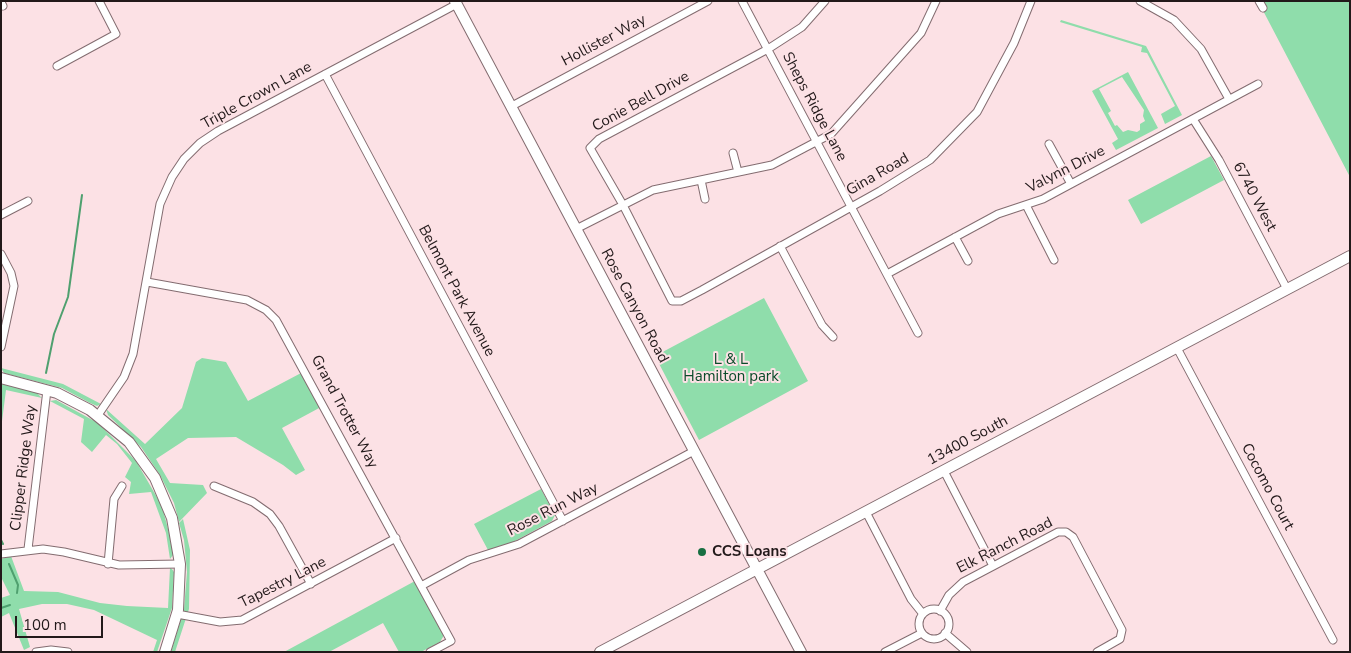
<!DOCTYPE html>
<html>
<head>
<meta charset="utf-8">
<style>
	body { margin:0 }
	#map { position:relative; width:1351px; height:653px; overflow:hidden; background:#fce1e5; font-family:"Nunito Sans",sans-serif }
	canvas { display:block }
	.frame { position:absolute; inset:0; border:2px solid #22191a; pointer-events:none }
	.scale { position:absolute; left:15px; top:616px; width:88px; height:22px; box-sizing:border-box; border:2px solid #22191a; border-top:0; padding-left:6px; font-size:15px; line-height:18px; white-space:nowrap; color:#22191a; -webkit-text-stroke:4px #fce1e5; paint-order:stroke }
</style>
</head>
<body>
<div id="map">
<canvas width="1351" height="653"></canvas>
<div class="frame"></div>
<div class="scale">100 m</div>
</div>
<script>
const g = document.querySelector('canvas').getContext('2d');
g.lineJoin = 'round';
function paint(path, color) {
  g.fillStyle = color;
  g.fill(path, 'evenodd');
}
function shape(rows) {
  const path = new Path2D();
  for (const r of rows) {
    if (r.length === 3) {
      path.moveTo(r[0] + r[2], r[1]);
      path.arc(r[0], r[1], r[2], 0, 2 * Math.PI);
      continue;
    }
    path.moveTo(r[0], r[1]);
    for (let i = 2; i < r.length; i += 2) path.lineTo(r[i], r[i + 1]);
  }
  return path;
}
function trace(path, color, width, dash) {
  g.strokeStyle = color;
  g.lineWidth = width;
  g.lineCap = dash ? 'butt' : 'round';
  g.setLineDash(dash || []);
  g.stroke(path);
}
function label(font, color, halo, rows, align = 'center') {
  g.font = font + ' "Nunito Sans",sans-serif';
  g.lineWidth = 4;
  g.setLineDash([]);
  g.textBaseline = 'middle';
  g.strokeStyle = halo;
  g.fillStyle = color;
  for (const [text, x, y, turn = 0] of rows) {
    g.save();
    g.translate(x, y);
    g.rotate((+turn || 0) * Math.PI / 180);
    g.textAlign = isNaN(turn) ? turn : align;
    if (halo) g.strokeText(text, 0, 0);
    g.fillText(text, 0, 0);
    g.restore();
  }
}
const green = shape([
	[1258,1,1350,1,1350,177],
	[1061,20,1146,46,1182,115,1165,124,1161,114,1175,106,1147,53,1141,52,1142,47,1060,22],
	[1128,72,1158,128,1116,150,1112,143,1118,139,1092,91],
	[1122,77,1144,110,1143,116,1145,121,1140,124,1140,130,1137,132,1128,130,1123,132,1117,125,1115,126,1108,113,1111,111,1099,89],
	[1211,156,1224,180,1141,224,1128,200],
	[764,298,808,381,699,440,655,356],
	[202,358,226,362,248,401,303,372,321,407,282,428,305,470,296,475,283,465,236,437,188,438,156,459,170,483,203,485,207,493,179,522,174,503,160,475,141,447,108,415,106,409,145,444,182,408,196,362],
	[1,368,63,384,101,404,97,406,90,403,62,388,4,373],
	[1,384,36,392,42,398,6,390,1,429],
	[56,400,98,423,136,461,162,506,173,548,173,555,170,559,166,533,151,492,129,494,131,482,125,477,132,463,117,444,106,435,92,452,81,442,84,419,50,401],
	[541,489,555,515,552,521,513,542,488,550,474,524],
	[183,519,190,550,189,609,175,652,171,652,184,609,187,572,184,540,179,523],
	[11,556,24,591,58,592,100,603,127,606,168,608,170,568,172,569,174,572,172,608,157,652,153,652,157,640,94,610,67,604,42,604,19,609,30,647,24,650,9,613,1,617,1,598,10,595,1,577,1,559],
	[415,581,443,632,443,637,440,642,421,652,399,652,383,623,329,652,284,652]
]);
const stream = shape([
	[46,373,54,334,68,297,82,195],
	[1,540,3,544],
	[9,564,18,585,17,593],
	[1,608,10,605]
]);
const street = shape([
	[742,1,918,333],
	[825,1,802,27,768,49,599,139,590,148,623,205,672,301,681,301,702,290,880,191,930,160,977,112,1014,43,1031,1],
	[1140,1,1174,20,1201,49,1229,99],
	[1259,1,1263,8],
	[1,2,3,6],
	[57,66,116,34,99,1],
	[325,74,563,521],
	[512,106,708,1],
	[1193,119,1219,160,1287,289],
	[1049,144,1071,184],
	[733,153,738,172],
	[701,180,705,199],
	[1026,205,1054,260],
	[1,215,28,201],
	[576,229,653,190,772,165,831,134,921,33,936,1],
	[955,237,968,261],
	[780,246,822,325,833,337],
	[1,254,11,273,14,286,1,347],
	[887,274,998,214,1043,199,1258,84],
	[147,282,247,300,266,310,276,320,451,641,430,652],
	[1177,348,1333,640],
	[98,415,124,377,133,354,160,204,172,177,184,159,200,143,218,131,457,4],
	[944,471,993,566],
	[214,486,253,502,270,514,279,526,311,584],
	[866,512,911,599,923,614],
	[28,549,47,390],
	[1,554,43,549,64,552,119,565,180,564],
	[108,564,114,499,122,486],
	[421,586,469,560,519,544,694,451],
	[934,624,15],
	[940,611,949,595,963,582,1058,532,1066,532,1073,537,1122,630,1120,639,1097,652],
	[177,614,220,622,242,620,396,538],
	[945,633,967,652],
	[36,652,51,650,68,652],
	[885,652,922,633]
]);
const secondary = shape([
	[455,1,801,652],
	[1,378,57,393,90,410,129,442,155,478,172,518,180,564,178,610,165,652],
	[600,652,1350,256]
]);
const markers = [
	[702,552,5,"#186f42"]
];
const streetNames = [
	["Hollister Way",604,41,-28],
	["Triple Crown Lane",257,96,-29],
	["Conie Bell Drive",641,102,-29],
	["Sheps Ridge Lane",814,107,62],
	["Valynn Drive",1066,170,-27],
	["Gina Road",878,175,-30],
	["6740 West",1254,197,62],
	["Belmont Park Avenue",456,291,62],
	["Rose Canyon Road",634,306,62],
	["Grand Trotter Way",344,412,62],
	["13400 South",968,441,-28],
	["Clipper Ridge Way",24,468,-83],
	["Cocomo Court",1267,487,62],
	["Rose Run Way",553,510,-27],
	["Elk Ranch Road",1005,546,-27],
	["Tapestry Lane",283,583,-27]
];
const parkNames = [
	["L & L",731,360],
	["Hamilton park",731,377]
];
const poiNames = [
	["CCS Loans",712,552]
];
paint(green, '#8fddab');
trace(stream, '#4fa06f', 2);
trace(street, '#836c70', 9);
trace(secondary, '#836c70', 12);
trace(street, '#fff', 7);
trace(secondary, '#fff', 10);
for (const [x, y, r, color] of markers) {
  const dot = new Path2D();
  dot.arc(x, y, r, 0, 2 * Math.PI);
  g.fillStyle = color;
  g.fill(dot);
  trace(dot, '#fce1e5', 2);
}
label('15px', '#22191a', '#fce1e5', streetNames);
label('15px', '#0a4b2a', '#fce1e5', parkNames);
label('bold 15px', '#22191a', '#fce1e5', poiNames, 'left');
</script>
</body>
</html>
